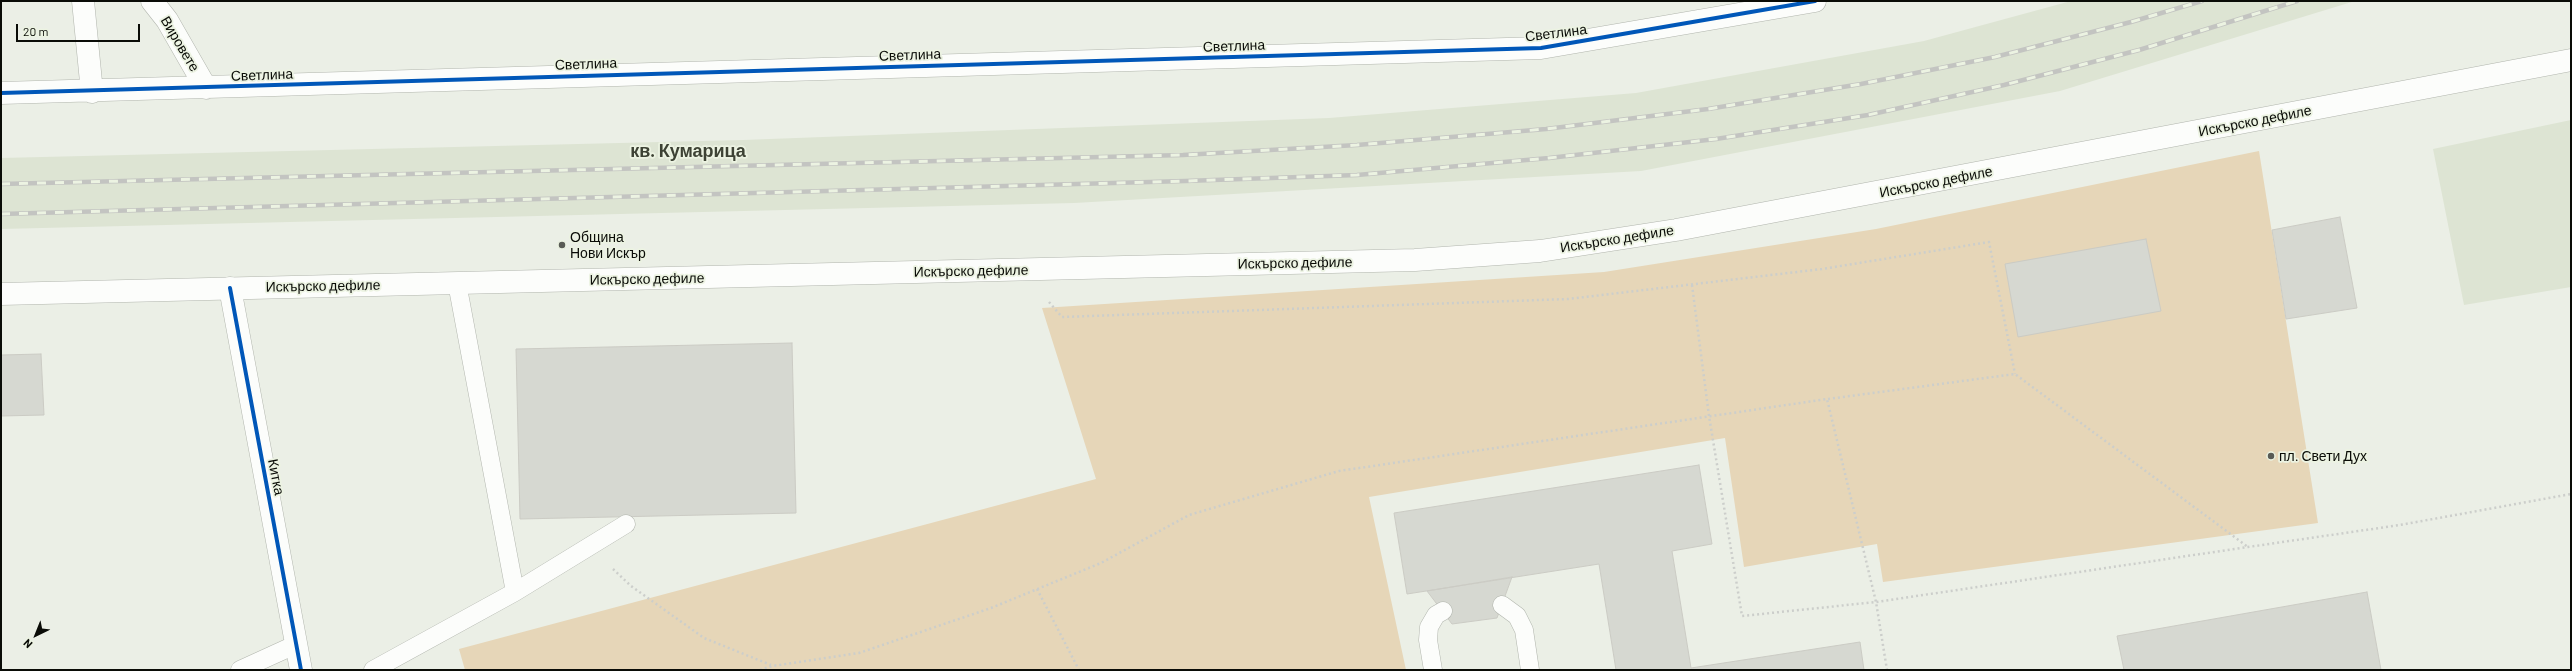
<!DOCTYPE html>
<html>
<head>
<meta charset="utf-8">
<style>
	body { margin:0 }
	#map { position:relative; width:2572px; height:671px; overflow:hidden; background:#ebefe6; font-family:Barlow,sans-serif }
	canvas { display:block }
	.frame { position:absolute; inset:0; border:2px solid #0a0c07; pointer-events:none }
	.north { position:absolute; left:16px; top:615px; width:40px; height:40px; -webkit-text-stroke:3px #ecf3e2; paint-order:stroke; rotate:223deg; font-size:11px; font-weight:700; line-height:16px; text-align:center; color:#0a0c07 }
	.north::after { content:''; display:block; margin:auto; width:14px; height:18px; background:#0a0c07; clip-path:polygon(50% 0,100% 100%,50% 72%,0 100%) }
	.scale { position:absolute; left:16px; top:24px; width:124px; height:18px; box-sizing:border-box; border:2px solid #0a0c07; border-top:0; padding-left:5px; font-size:12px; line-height:14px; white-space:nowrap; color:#0a0c07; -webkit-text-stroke:3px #ecf3e2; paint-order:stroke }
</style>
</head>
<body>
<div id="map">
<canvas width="2572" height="671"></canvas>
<div class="frame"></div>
<div class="north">N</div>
<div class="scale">20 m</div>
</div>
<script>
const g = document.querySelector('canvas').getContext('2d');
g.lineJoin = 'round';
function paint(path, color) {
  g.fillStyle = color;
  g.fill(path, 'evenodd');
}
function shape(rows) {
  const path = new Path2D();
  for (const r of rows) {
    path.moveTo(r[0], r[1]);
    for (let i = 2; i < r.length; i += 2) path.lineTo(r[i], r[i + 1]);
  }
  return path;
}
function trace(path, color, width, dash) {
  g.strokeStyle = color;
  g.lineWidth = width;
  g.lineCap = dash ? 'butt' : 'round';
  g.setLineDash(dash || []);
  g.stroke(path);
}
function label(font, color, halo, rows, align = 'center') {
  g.font = font + ' Barlow,sans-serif';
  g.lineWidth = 3.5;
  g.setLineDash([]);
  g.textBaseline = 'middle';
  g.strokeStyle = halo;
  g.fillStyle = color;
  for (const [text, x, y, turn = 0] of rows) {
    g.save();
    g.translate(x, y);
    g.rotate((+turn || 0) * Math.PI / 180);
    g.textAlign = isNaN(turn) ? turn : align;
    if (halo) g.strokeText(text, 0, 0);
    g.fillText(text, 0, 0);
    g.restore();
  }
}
const built = shape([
	[2071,1,2355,1,2060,91,1641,171,1074,203,1,229,1,158,743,140,1329,118,1636,93,1924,41],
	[2571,120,2571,287,2464,305,2433,149]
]);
const green = shape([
	[2259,151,2318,523,1883,582,1877,544,1744,567,1725,438,1369,497,1406,670,465,670,459,649,1096,479,1042,308,1604,272,1876,229]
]);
const building = shape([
	[2340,217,2357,308,2286,319,2272,230,2340,217],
	[2146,239,2161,311,2018,337,2005,264,2146,239],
	[792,343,796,513,520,519,516,349,792,343],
	[41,354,44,415,1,416,1,355,41,354],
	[1699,465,1712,544,1672,551,1691,668,1860,642,1864,670,1616,670,1599,564,1407,594,1394,513,1699,465],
	[1512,577,1497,618,1452,624,1427,591,1512,577],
	[2367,592,2381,670,2124,670,2117,636,2367,592]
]);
const path = shape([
	[1692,285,1709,416,1742,616,1876,602,2248,547,2400,525,2571,494],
	[1049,302,1062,317,1568,299,1822,269,1989,242,2015,374],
	[1828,399,2015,374,2248,547],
	[613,569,631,586,704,638,771,665],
	[1037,589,1079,670],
	[760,670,772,666,859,653,991,608,1101,563,1189,515,1339,471,1827,399,1876,602,1887,670]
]);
const service = shape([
	[515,592,626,524],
	[1502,605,1517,616,1524,630,1530,670],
	[240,670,297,644],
	[373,670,515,592,457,283],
	[1433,670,1428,640,1429,627,1436,615,1443,611]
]);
const minor = shape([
	[83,1,92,92],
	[152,1,167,20,206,88],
	[1,93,1541,48,1815,1],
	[230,288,301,670]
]);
const secondary = shape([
	[1,294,1415,260,1540,251,1676,230,2571,60]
]);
const rail = shape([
	[1,184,1183,155,1357,145,1546,129,1708,109,1861,84,1995,57,2131,22,2202,1],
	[1,214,1185,181,1357,175,1549,158,1716,139,1868,115,2004,85,2139,50,2297,1]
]);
const cycleway = shape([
	[1,93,1541,48,1815,1],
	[230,288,301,670]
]);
const markers = [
	[562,245,4,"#595b55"],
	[2271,456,4,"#595b55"]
];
const streetNames = [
	["Светлина",1556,33,-7],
	["Вировете",180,44,59],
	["Светлина",1234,46,-2],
	["Светлина",910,55,-2],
	["Светлина",586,64,-2],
	["Светлина",262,75,-2],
	["Искърско дефиле",2255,121,-11],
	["Искърско дефиле",1936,182,-11],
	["Искърско дефиле",1617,239,-9],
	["Искърско дефиле",1295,263,-1],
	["Искърско дефиле",971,271,-1],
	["Искърско дефиле",647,279,-1],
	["Искърско дефиле",323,286,-1],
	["Китка",276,477,79]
];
const poiNames = [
	["Община",570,237],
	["Нови Искър",570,253],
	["пл. Свети Дух",2279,456]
];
const districtNames = [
	["кв. Кумарица",688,151]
];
paint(built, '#dde4d3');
paint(green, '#e6d6b8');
paint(building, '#d6d8d1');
trace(building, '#cbcbc4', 1);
trace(service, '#b1b5ad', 19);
trace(minor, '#b1b5ad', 23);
trace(secondary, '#b1b5ad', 23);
trace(path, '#cccecb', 2.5, [2, 3]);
trace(service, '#fcfdfb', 18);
trace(minor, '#fcfdfb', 22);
trace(secondary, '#fcfdfb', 22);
trace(rail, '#c3c4c1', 4.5);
trace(rail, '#ecf3e2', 3, [9]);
trace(cycleway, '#0057b8', 4);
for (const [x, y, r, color] of markers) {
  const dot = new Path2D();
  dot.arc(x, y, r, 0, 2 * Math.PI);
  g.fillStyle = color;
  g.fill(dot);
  trace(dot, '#ecf3e2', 1.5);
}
label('14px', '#0a0c07', '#ecf3e2', streetNames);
label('14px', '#0a0c07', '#ecf3e2', poiNames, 'left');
label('bold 18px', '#3d4234', '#ecf3e2', districtNames);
</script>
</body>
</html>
